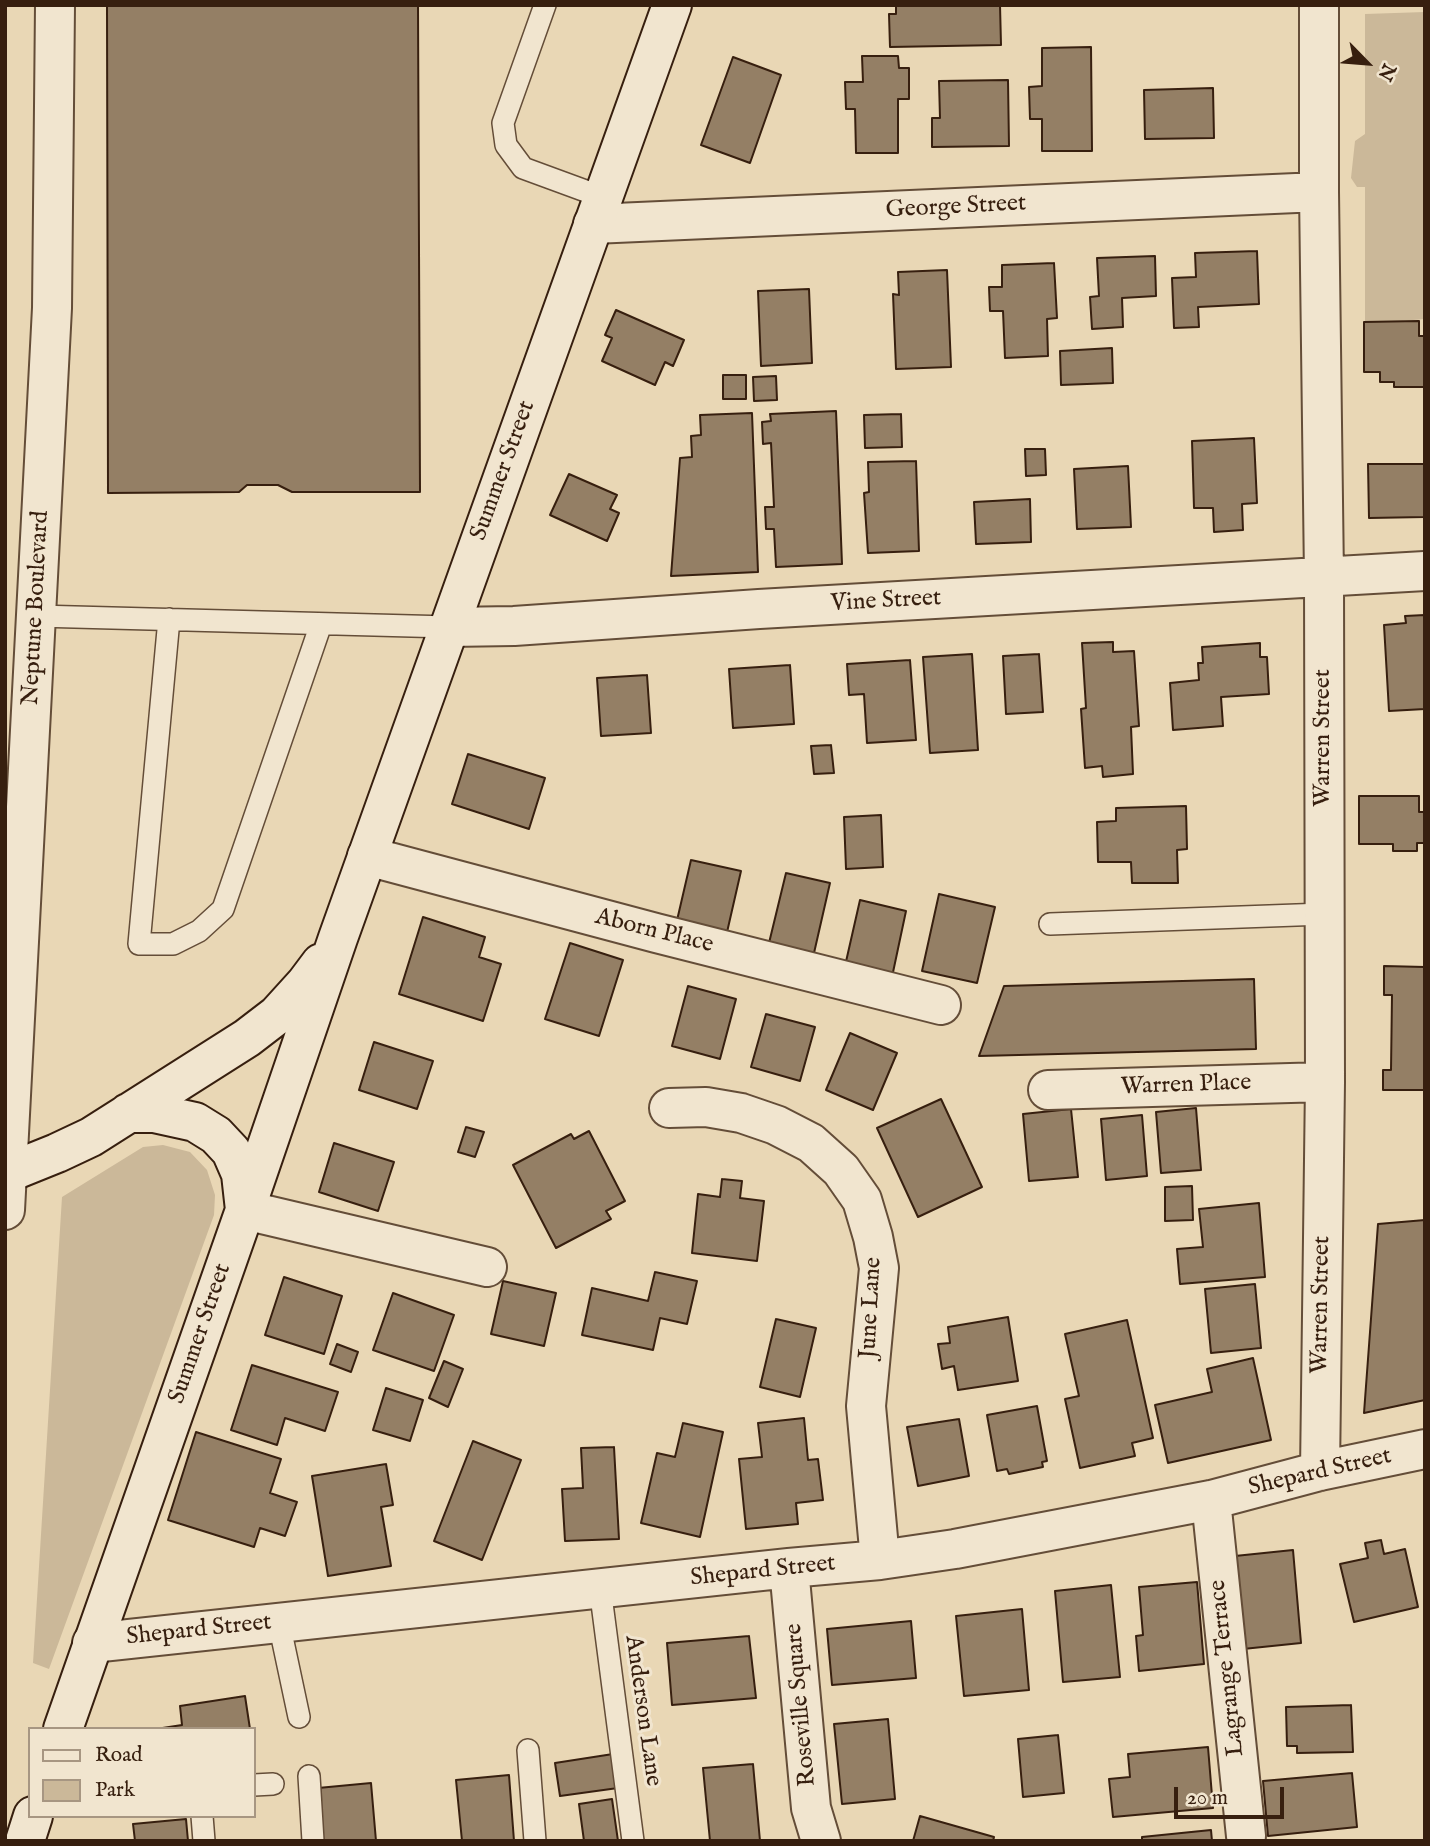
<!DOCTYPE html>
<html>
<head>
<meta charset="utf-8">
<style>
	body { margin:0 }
	#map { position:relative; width:1430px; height:1846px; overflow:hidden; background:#e9d7b5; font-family:"IM FELL English",serif }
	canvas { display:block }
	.frame { position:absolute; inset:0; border:7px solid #371f0f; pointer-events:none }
	.legend { position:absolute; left:28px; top:1727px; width:228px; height:91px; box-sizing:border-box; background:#f1e5cf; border:2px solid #a79682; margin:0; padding:9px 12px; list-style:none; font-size:21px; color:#371f0f }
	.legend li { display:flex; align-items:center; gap:14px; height:35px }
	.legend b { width:35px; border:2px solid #a79682 }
	.north { position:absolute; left:1332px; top:28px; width:70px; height:70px; -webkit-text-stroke:5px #f1e5cf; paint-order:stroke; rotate:115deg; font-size:19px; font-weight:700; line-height:28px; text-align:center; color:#371f0f }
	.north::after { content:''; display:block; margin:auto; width:24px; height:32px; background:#371f0f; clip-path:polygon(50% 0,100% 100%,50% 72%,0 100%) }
	.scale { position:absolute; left:1174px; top:1787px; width:110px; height:32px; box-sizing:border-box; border:4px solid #371f0f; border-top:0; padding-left:9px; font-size:21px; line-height:24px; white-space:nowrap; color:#371f0f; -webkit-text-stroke:5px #f1e5cf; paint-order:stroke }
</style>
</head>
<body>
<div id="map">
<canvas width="1430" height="1846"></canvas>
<div class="frame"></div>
<ul class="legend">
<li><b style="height:9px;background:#f1e5cf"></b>Road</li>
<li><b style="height:19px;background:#cbb899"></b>Park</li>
</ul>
<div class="north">N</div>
<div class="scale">20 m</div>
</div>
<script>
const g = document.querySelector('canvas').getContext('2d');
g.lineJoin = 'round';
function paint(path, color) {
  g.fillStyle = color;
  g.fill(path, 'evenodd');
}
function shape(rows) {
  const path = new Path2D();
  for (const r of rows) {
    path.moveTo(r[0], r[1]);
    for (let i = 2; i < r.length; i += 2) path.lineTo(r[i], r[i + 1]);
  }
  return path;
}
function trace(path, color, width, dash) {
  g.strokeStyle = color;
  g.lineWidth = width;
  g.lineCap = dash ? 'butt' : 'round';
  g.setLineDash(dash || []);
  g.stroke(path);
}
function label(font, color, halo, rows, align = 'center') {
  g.font = font + ' "IM FELL English",serif';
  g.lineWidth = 6;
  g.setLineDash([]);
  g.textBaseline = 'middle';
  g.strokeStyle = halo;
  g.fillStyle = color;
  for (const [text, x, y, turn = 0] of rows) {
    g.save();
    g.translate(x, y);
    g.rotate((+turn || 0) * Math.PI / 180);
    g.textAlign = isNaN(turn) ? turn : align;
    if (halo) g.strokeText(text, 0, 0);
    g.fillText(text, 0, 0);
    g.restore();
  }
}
const green = shape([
	[1425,12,1425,319,1365,324,1365,187,1357,187,1351,178,1355,141,1365,134,1365,14],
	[163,1145,190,1152,207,1170,215,1195,214,1215,49,1669,33,1663,62,1197,143,1147]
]);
const building = shape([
	[107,5,418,5,420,492,292,492,278,485,247,485,239,492,108,493,107,5],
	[896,5,1000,5,1001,45,890,47,889,14,896,14,896,5],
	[1091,47,1092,151,1042,151,1042,119,1030,119,1029,87,1042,86,1042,48,1091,47],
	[862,56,898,56,899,68,909,68,909,99,898,99,898,153,856,153,855,109,846,109,845,82,863,82,862,56],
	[733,57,781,75,750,163,701,145,733,57],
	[1008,80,1009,146,932,147,932,118,940,118,939,81,1008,80],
	[1213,88,1214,138,1145,139,1144,90,1213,88],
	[1257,251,1259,304,1198,307,1199,327,1174,328,1172,278,1196,277,1195,253,1257,251],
	[1155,256,1156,296,1122,298,1123,327,1092,329,1090,297,1099,296,1097,258,1155,256],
	[1054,263,1057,318,1047,319,1048,356,1005,358,1003,311,990,311,989,287,1002,287,1002,265,1054,263],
	[947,270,951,367,896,369,893,294,899,295,898,272,947,270],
	[809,289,812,363,761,366,758,291,809,289],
	[616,310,684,340,673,366,665,362,655,385,602,361,612,338,605,335,616,310],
	[1419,321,1419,336,1425,336,1425,387,1394,387,1394,382,1380,382,1380,372,1364,372,1364,322,1419,321],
	[1112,348,1113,383,1061,385,1060,351,1112,348],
	[723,375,746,375,746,399,723,399,723,375],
	[776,376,777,400,754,401,753,377,776,376],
	[836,411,842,564,776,567,774,529,766,529,765,507,774,507,771,443,763,444,762,422,771,421,770,414,836,411],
	[752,413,758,572,671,576,680,458,692,457,691,436,701,435,700,415,752,413],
	[901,414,902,447,865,448,864,415,901,414],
	[1254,438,1257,503,1242,504,1243,530,1214,532,1213,508,1194,508,1192,441,1254,438],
	[1025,449,1045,449,1046,475,1026,476,1025,449],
	[916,461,919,551,868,553,864,493,869,492,868,462,916,461],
	[1368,464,1425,464,1425,517,1369,518,1368,464],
	[1128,466,1131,527,1077,529,1074,469,1128,466],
	[569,474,617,495,610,509,619,513,607,541,550,515,569,474],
	[1030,499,1031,542,976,544,974,502,1030,499],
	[1425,615,1425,709,1389,711,1384,625,1406,623,1405,616,1425,615],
	[1113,642,1113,652,1134,651,1139,726,1131,727,1133,774,1103,777,1102,766,1085,768,1081,709,1086,708,1082,643,1113,642],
	[1260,643,1260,657,1267,657,1269,694,1221,697,1223,726,1173,730,1170,683,1199,680,1198,663,1203,663,1202,647,1260,643],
	[972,654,978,750,930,753,923,657,972,654],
	[1039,654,1043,712,1006,714,1003,656,1039,654],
	[910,660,916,740,867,743,864,694,849,695,847,664,910,660],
	[790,665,794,724,733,728,729,669,790,665],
	[647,675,651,733,601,736,597,678,647,675],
	[831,745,834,773,814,774,811,746,831,745],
	[468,754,545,778,529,829,452,804,468,754],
	[1359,796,1419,796,1419,812,1425,812,1425,843,1417,843,1417,851,1393,851,1393,844,1359,844,1359,796],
	[1186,806,1187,849,1177,850,1178,883,1132,883,1131,862,1098,862,1097,822,1116,821,1116,808,1186,806],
	[881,815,883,867,846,869,844,817,881,815],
	[691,860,741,871,725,941,675,929,691,860],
	[786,873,830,883,814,953,769,943,786,873],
	[939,894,995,907,977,983,922,971,939,894],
	[860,900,906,911,892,977,845,966,860,900],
	[423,917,485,937,479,957,501,964,483,1021,399,994,423,917],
	[570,943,623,960,599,1036,545,1019,570,943],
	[1384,966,1425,967,1425,1090,1383,1090,1383,1070,1391,1070,1392,995,1384,995,1384,966],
	[1254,979,1256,1049,979,1056,1004,986,1254,979],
	[688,986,736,999,720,1059,672,1046,688,986],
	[766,1014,815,1027,800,1081,751,1067,766,1014],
	[850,1033,897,1053,873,1110,826,1090,850,1033],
	[374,1042,433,1061,417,1109,359,1090,374,1042],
	[941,1099,982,1187,918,1217,877,1128,941,1099],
	[1196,1108,1201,1170,1161,1173,1156,1112,1196,1108],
	[1071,1109,1078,1177,1029,1181,1023,1114,1071,1109],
	[1142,1115,1147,1176,1106,1180,1101,1119,1142,1115],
	[466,1127,484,1132,475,1157,458,1152,466,1127],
	[589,1131,625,1201,606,1211,611,1219,556,1248,513,1165,571,1134,574,1139,589,1131],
	[334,1143,394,1162,378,1211,319,1192,334,1143],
	[722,1179,742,1181,740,1198,764,1201,757,1261,692,1253,698,1194,720,1197,722,1179],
	[1192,1186,1193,1220,1165,1221,1165,1187,1192,1186],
	[1259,1203,1265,1277,1180,1284,1177,1249,1203,1247,1199,1209,1259,1203],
	[1425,1220,1425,1400,1364,1413,1378,1224,1425,1220],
	[655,1272,697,1281,687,1324,660,1318,653,1350,582,1335,592,1288,648,1301,655,1272],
	[284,1277,342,1296,324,1354,265,1335,284,1277],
	[503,1281,556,1293,544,1346,491,1334,503,1281],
	[1255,1284,1261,1348,1211,1353,1205,1289,1255,1284],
	[393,1293,454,1315,434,1371,373,1350,393,1293],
	[1008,1317,1018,1381,958,1390,954,1366,942,1369,938,1344,950,1343,948,1327,1008,1317],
	[776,1319,816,1328,800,1397,760,1387,776,1319],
	[1127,1320,1153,1438,1132,1443,1135,1456,1080,1468,1065,1399,1079,1396,1065,1334,1127,1320],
	[337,1344,358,1352,351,1372,330,1364,337,1344],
	[1253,1358,1271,1440,1168,1463,1155,1405,1212,1392,1207,1369,1253,1358],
	[444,1361,463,1369,448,1407,429,1398,444,1361],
	[252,1365,338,1392,325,1431,285,1418,277,1445,231,1430,252,1365],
	[386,1388,423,1400,410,1441,373,1430,386,1388],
	[1037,1406,1047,1461,1042,1462,1043,1467,1009,1474,1007,1469,997,1471,987,1415,1037,1406],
	[804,1418,808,1460,818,1459,823,1500,796,1503,798,1524,746,1529,739,1459,762,1457,758,1423,804,1418],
	[959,1419,969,1476,918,1486,907,1427,959,1419],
	[683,1423,723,1432,700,1537,641,1523,657,1453,675,1457,683,1423],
	[196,1432,281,1459,270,1493,297,1502,285,1536,260,1528,254,1547,168,1520,196,1432],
	[473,1441,521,1460,482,1560,434,1541,473,1441],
	[614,1447,619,1539,565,1541,562,1489,583,1488,581,1448,614,1447],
	[386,1464,393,1505,381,1507,391,1566,328,1576,312,1476,386,1464],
	[1381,1540,1384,1554,1405,1549,1418,1607,1354,1622,1340,1564,1368,1558,1365,1543,1381,1540],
	[1293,1550,1301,1643,1243,1649,1235,1556,1293,1550],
	[1197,1582,1204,1664,1139,1671,1136,1636,1143,1635,1139,1587,1197,1582],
	[1111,1585,1120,1677,1063,1682,1055,1591,1111,1585],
	[1022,1609,1029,1690,964,1696,956,1616,1022,1609],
	[911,1621,916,1678,832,1685,827,1629,911,1621],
	[749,1636,756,1698,672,1705,667,1643,749,1636],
	[245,1696,250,1729,156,1729,182,1725,180,1706,245,1696],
	[1351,1705,1353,1752,1297,1753,1297,1746,1287,1746,1286,1707,1351,1705],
	[888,1719,895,1799,842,1804,834,1724,888,1719],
	[1058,1735,1064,1793,1023,1797,1018,1739,1058,1735],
	[1208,1747,1213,1808,1113,1817,1109,1779,1130,1777,1128,1754,1208,1747],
	[613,1754,618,1788,560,1796,555,1763,613,1754],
	[753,1764,760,1841,710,1841,703,1768,753,1764],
	[1352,1773,1357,1827,1268,1836,1263,1781,1352,1773],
	[509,1775,514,1841,462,1841,456,1780,509,1775],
	[371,1783,376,1841,323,1841,318,1788,371,1783],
	[612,1799,618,1841,584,1841,579,1804,612,1799],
	[920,1816,994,1837,993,1841,913,1841,920,1816],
	[186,1819,188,1841,135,1841,133,1824,186,1819],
	[1211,1830,1212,1841,1142,1841,1142,1837,1211,1830]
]);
const service = shape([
	[545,5,503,123,506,145,523,168,602,197],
	[37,616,449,627],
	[169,619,139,944,173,944,199,931,223,909,321,624],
	[1050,924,1324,914],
	[600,1588,633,1841],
	[279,1623,299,1717],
	[528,1750,535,1841],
	[309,1776,313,1841],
	[254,1785,273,1784],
	[202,1816,204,1841]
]);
const minor = shape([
	[1319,5,1319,192,1324,577,1325,1082,1320,1471],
	[593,224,1319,192],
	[449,627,514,626,759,609,1425,571],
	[367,856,656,933,941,1005],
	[1048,1090,1325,1082],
	[669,1108,706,1107,741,1113,776,1125,811,1143,841,1170,862,1200,873,1237,879,1268,866,1406,880,1560],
	[245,1210,487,1267],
	[1211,1500,1246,1836],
	[789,1568,811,1808,821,1841],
	[92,1643,789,1568,880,1560,955,1549,1211,1500,1320,1471,1425,1449]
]);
const tertiary = shape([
	[5,1210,52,308,55,5]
]);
const secondary = shape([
	[128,1113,154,1113,195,1122,216,1135,231,1151,241,1174,245,1210],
	[5,1174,57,1153,91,1137,247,1038,277,1015,306,983,321,963],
	[63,1729,245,1210,338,938,672,5],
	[25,1841,33,1816]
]);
const streetNames = [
	["George Street",956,208,-3],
	["Summer Street",504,471,-70],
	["Vine Street",886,602,-3],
	["Neptune Boulevard",37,608,-87],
	["Warren Street",1324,738,-90],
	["Aborn Place",654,932,14],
	["Warren Place",1186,1086,-2],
	["Warren Street",1322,1305,-89],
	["June Lane",872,1308,-87],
	["Summer Street",201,1334,-71],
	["Shepard Street",1320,1473,-13],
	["Shepard Street",763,1572,-6],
	["Shepard Street",199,1631,-6],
	["Lagrange Terrace",1228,1668,-96],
	["Roseville Square",802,1705,-95],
	["Anderson Lane",642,1711,82]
];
paint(green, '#cbb899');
paint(building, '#947f65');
trace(building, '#371f0f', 2);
trace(service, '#644d38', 24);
trace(minor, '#644d38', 42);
trace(tertiary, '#644d38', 42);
trace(secondary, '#371f0f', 42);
trace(service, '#f1e5cf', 21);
trace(minor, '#f1e5cf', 38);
trace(tertiary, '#f1e5cf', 38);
trace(secondary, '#f1e5cf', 38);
label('24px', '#371f0f', '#f1e5cf', streetNames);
</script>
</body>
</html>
